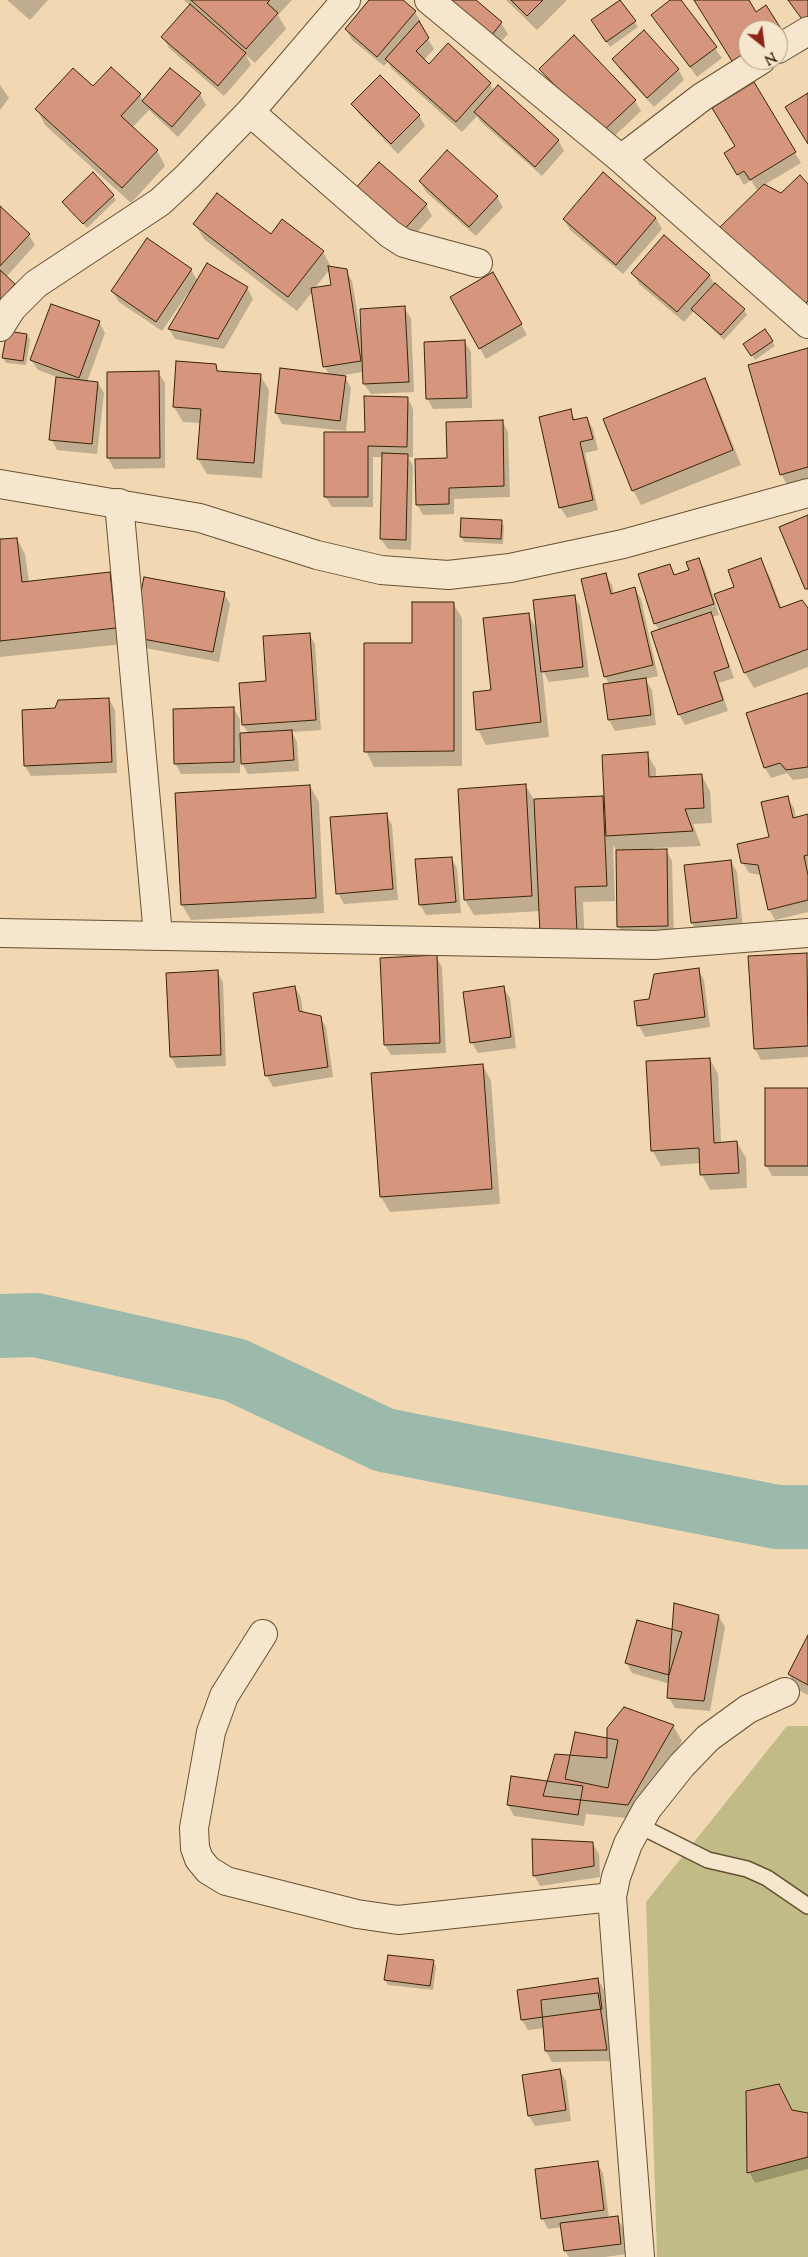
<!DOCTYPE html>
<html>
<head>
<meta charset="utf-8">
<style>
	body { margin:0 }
	#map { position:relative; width:808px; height:2257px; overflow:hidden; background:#f1d8b2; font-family:"Sorts Mill Goudy",serif }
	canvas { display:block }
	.north { position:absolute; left:738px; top:20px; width:50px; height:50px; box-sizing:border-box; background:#f6e6cd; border:1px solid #aa987e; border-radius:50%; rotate:151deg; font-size:14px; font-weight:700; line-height:20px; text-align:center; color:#372407 }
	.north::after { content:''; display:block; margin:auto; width:18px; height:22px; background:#8f2418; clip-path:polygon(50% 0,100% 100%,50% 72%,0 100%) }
</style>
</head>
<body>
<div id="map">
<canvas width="808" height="2257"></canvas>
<div class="north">N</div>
</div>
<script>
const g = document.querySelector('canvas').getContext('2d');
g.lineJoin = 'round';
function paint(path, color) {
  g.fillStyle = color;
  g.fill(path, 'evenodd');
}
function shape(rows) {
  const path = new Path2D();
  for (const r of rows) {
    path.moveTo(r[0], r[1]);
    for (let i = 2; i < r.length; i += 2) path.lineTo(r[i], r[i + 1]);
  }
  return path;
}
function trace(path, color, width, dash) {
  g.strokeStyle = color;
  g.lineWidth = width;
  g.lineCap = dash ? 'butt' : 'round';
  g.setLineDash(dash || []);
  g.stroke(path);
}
const green = shape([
	[787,1726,808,1726,808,2257,657,2257,646,1902]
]);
const shadow = shape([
	[7,0,48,0,30,20],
	[184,0,292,0,278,15,286,29,255,63,246,55,251,65,224,96,169,48,163,37,191,6],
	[371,0,401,0,415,12,421,22,419,25,434,49,424,60,429,65,448,45,490,84,494,91,558,140,564,151,542,176,481,122,477,116,462,132,392,69,388,62,384,66,352,40,346,29],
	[474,0,501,23,508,34,491,53],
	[506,0,567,0,537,30],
	[672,0,679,0,722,58,697,77,652,15],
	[620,1,638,27,610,47,596,26],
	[614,60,678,69,684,80,654,107,620,70],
	[541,69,635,101,641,111,608,142,547,79],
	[753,84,801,163,764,185,781,195,808,185,808,325,761,187,757,190,751,180,744,185,726,154,737,147],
	[0,85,9,98,0,110],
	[93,88,140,95,143,101,200,94,206,105,178,137,149,110,132,128,157,150,165,166,131,203,45,125,37,109],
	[352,104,419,115,425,126,398,154,359,114],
	[420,181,497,197,503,207,476,236,426,192],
	[113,195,116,200,87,228,64,202],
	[361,201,426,205,432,216,408,242],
	[0,208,29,235,35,245,6,277,14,285,20,296,0,318],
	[656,218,662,229,623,274,570,230,564,219],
	[195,224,271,235,323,252,331,267,346,271,352,281,360,329,404,308,411,318,414,392,371,394,364,384,363,372,344,375,351,388,346,431,282,424,276,413,329,375,325,367,313,291,297,311,204,239],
	[330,269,333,287,314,289],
	[191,270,198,281,247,288,253,299,224,349,175,339,169,329,190,294,188,293,162,331,119,302,112,291],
	[633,273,709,275,715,285,744,310,747,315,724,340,694,311,684,322,639,284],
	[492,274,527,335,486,359,451,297],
	[99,322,105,333,87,382,98,383,104,393,97,454,57,450,51,439,57,377,38,370,31,360],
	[27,335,30,340,26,365,6,363,3,357],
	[772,341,775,346,755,360,748,349],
	[465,342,471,352,472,408,433,409,427,398],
	[808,349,808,484,790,490,781,474],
	[215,366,219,372,260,375,269,390,262,478,207,474,198,459,201,423,183,422,174,407],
	[158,372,165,383,165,468,114,469,108,458],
	[704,380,713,395,741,465,641,505,633,490],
	[407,398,413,408,413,457,408,457,413,466,411,550,388,549,381,539,384,457,373,457,373,507,332,507,325,496,366,433],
	[570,411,576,421,587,418,593,429,598,450,585,453,598,510,567,518,560,507],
	[502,421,508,432,510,497,454,499,454,514,423,515,417,504,448,459],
	[462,519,501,521,504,526,503,544,464,542,461,537],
	[17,539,25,554,29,582,109,573,118,588,124,644,0,657,0,541],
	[699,559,705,570,719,615,712,617,734,678,719,683,728,711,685,725,679,714,659,630,655,623,670,566,676,576,691,571],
	[760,560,769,575,782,609,808,610,808,667,754,688,745,673,715,595,736,587],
	[605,574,612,585,614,594,635,589,641,599,658,676,645,679,652,690,656,725,615,731,609,720,604,685,609,684,605,676],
	[224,593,230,604,219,662,140,647,134,636],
	[574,596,580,606,589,677,549,682,542,669,549,737,486,745,478,730,528,614,538,631],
	[453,603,462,618,462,766,374,767,366,751],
	[309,634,315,644,321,730,292,732,297,742,299,771,248,774,242,763,242,756,240,756,240,773,181,774,175,763,234,709,240,719,240,734,249,734,243,725,267,682],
	[808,695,808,778,793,780,787,773,771,778,765,768,748,714],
	[109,699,115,710,117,773,31,776,25,766,56,710],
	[647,754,656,769,656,778,702,776,710,791,712,823,693,824,701,846,653,848,653,851,666,850,672,861,674,936,625,937,619,927,616,851,613,845,615,901,583,902,585,948,540,911,474,915,465,900,460,790,526,786,534,800,605,797],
	[310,786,319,802,324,913,191,920,182,905,177,794],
	[787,798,794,808,796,818,808,816,808,912,775,920,769,909,762,875,749,873,743,863,770,838],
	[386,814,392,825,398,900,344,904,338,893],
	[451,858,457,868,461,913,426,915,420,905],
	[731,861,737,872,743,928,698,933,692,923,686,866],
	[807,954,808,1057,761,1060,755,1049,749,958],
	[436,956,442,967,446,1053,391,1055,385,1045],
	[698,969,704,980,710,1027,645,1037,639,1026,636,1002,650,1000],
	[217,971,223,982,226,1066,177,1068,171,1057,167,974],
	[295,987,301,998,303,1013,320,1017,326,1027,333,1077,273,1087,267,1076,254,994],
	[503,987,510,998,516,1048,478,1053,472,1043],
	[710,1059,718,1074,721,1143,737,1142,746,1158,747,1188,710,1190,702,1175,701,1163,661,1166,652,1150],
	[483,1065,491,1081,500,1204,390,1212,381,1197,372,1074],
	[808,1089,808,1176,772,1176,766,1165],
	[719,1617,725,1627,710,1711,675,1708,669,1698,670,1684,632,1673,626,1662,673,1631],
	[808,1637,808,1695,798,1690,789,1674],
	[625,1709,673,1726,682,1741,637,1819,586,1814,584,1826,514,1816,508,1805,512,1777,548,1782,571,1756,608,1739],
	[592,1843,599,1854,600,1877,540,1886,534,1875],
	[433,1961,436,1967,433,1990,388,1985,385,1980],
	[598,1979,604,1990,612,2061,552,2062,546,2051,545,2028,528,2030,522,2020,518,1991],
	[560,2070,566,2081,571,2121,535,2126,529,2116],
	[792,2112,808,2115,808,2169,755,2183,749,2172],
	[597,2163,603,2173,609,2218,617,2217,623,2227,627,2254,605,2257,569,2257,565,2251,562,2227,548,2229,542,2218]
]);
const river = shape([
	[0,1326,36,1325,235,1370,384,1440,777,1517,808,1517]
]);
const building = shape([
	[191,0,270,0,267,3,278,13,246,49,191,0],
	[369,0,403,0,416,11,377,57,345,29,369,0],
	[433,0,476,0,502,22,485,44,433,0],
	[511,0,543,0,527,16,511,0],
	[620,0,636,21,606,42,591,20,620,0],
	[670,0,681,0,717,47,690,67,651,15,670,0],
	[694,0,749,0,756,12,766,5,785,35,778,40,778,30,748,30,748,58,735,66,694,0],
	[788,0,808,0,808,19,804,22,788,0],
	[190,4,246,53,218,86,161,37,190,4],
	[419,21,429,38,416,51,429,64,448,43,491,83,456,122,385,59,419,21],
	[644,30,679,69,647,98,612,59,644,30],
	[574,35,636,100,601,133,539,69,574,35],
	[111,67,141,94,121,116,158,150,122,188,35,109,73,68,93,86,111,67],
	[170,68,201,93,172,127,142,101,170,68],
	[380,75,420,115,391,144,351,104,380,75],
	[754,82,796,152,750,180,744,171,737,175,724,153,735,146,712,108,754,82],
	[498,85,559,140,535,167,474,112,498,85],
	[808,93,808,144,785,107,808,93],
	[447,150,498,196,469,227,419,181,447,150],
	[379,162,427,204,402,232,354,190,379,162],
	[93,172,114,195,83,224,62,202,93,172],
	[603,172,656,218,616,265,563,219,603,172],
	[800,175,808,184,808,301,798,311,719,228,764,184,781,193,800,175],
	[217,193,271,234,282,219,324,251,288,297,193,224,217,193],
	[0,206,30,234,0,266,0,206],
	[664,235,710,275,677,312,631,273,664,235],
	[147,238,192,269,156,322,111,291,147,238],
	[207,263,248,287,218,339,168,329,207,263],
	[328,266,347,269,361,361,323,367,311,288,331,285,328,266],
	[0,270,15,284,0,301,0,270],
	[493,272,522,324,479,349,450,297,493,272],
	[715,283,745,309,721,335,691,309,715,283],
	[51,304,100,321,79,378,30,360,51,304],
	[405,306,409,382,363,384,360,309,405,306],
	[765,329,773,341,751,356,743,344,765,329],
	[7,331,27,334,23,361,2,358,7,331],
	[465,340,467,398,426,399,424,342,465,340],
	[808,348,808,467,780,475,748,365,808,348],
	[176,361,216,364,217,371,261,374,254,463,197,459,201,409,173,407,176,361],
	[280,368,346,376,340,421,275,413,280,368],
	[159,371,160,458,107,458,107,372,159,371],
	[56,377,98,382,92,444,49,440,56,377],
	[705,378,733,450,632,491,603,419,705,378],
	[364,396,408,397,407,447,368,446,368,497,324,497,324,432,365,432,364,396],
	[571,409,573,420,587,417,593,439,580,442,593,500,559,508,539,417,571,409],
	[503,420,504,486,449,488,449,504,416,505,415,459,447,458,446,422,503,420],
	[382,453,408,454,406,540,380,539,382,453],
	[808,515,808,589,805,589,779,527,808,515],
	[461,518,502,520,501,539,460,537,461,518],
	[17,538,22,582,110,572,116,628,0,641,0,539,17,538],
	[699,558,714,604,654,624,638,574,670,564,674,575,689,570,686,562,699,558],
	[761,558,780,608,802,600,808,608,808,649,744,673,714,594,734,587,728,570,761,558],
	[606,573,611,594,635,587,653,665,604,677,581,579,606,573],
	[144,577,225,592,213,652,132,637,144,577],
	[575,595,583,667,541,672,533,600,575,595],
	[412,602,454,602,454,751,364,752,364,643,412,643,412,602],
	[711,612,729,667,714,672,723,700,678,715,651,632,711,612],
	[529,613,541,722,476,730,473,692,491,690,483,618,529,613],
	[310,633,316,720,242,725,239,683,266,681,263,636,310,633],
	[646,678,651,715,608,720,603,684,646,678],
	[808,693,808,767,786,770,780,763,764,768,746,713,808,693],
	[109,698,112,762,24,766,22,710,55,708,58,700,109,698],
	[234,707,234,762,174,764,173,709,234,707],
	[292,730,294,760,241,764,240,733,292,730],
	[648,752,649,777,702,774,704,808,685,809,693,831,606,836,602,755,648,752],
	[526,784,532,896,464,900,458,789,526,784],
	[310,785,316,898,181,905,175,793,310,785],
	[603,796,607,886,575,887,577,933,540,934,534,799,603,796],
	[788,796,793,818,808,814,808,855,804,856,808,875,808,900,768,910,758,865,741,863,737,844,769,837,761,802,788,796],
	[387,813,393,889,336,894,330,817,387,813],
	[667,849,668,926,617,927,616,850,667,849],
	[452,857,456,902,419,905,415,859,452,857],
	[731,860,737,918,691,923,684,865,731,860],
	[807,953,808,1046,754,1049,748,956,807,953],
	[437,955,440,1043,384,1045,380,958,437,955],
	[699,968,705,1017,637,1026,634,1001,649,999,654,974,699,968],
	[218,970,221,1055,170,1057,166,973,218,970],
	[295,986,299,1011,321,1016,328,1067,265,1076,253,993,295,986],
	[504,986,511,1037,470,1043,463,992,504,986],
	[710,1058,714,1143,737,1141,739,1173,700,1175,699,1148,651,1151,646,1061,710,1058],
	[483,1064,492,1189,380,1197,371,1073,483,1064],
	[765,1088,808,1088,808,1166,765,1166,765,1088],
	[674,1603,719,1615,704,1701,667,1698,674,1603],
	[637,1620,682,1632,669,1675,625,1663,637,1620],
	[808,1635,808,1685,788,1674,808,1635],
	[624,1707,674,1725,628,1805,543,1796,555,1754,607,1758,607,1728,624,1707],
	[575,1732,618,1740,608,1788,565,1779,575,1732],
	[511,1776,583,1786,578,1815,507,1805,511,1776],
	[532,1839,593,1842,594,1866,533,1876,532,1839],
	[388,1955,434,1960,430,1986,384,1980,388,1955],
	[598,1978,602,2009,521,2020,517,1990,598,1978],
	[598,1993,607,2050,545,2051,541,2000,598,1993],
	[560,2069,566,2110,528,2116,522,2075,560,2069],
	[779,2084,792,2110,808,2113,808,2157,747,2173,746,2091,779,2084],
	[598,2161,604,2210,541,2219,535,2169,598,2161],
	[618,2216,621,2244,564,2251,560,2223,618,2216]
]);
const service = shape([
	[638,1825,708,1860,747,1869,767,1878,808,1906]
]);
const minor = shape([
	[429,0,621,159,808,324],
	[778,49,808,31],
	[250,112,390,234,404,243,478,263],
	[621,159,702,97,761,60],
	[0,327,12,308,36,284,160,202,188,176,250,112,346,0],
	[119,503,158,935],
	[0,933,654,945,808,933],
	[263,1634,224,1696,211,1732,194,1828,195,1848,199,1859,208,1870,226,1881,357,1914,398,1920,612,1897],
	[640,2257,612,1897,616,1877,628,1844,647,1809,682,1765,708,1738,748,1709,785,1692]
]);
const tertiary = shape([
	[0,484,200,518,317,555,381,570,448,575,510,568,623,544,808,493]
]);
paint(green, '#c1bc87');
paint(shadow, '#0003');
trace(river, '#9bbaac', 64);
paint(building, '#d6967d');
trace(building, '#372407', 1);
trace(service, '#665132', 18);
trace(minor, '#665132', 30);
trace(tertiary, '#665132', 30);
trace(service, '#f6e6cd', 15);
trace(minor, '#f6e6cd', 28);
trace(tertiary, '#f6e6cd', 28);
</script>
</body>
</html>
